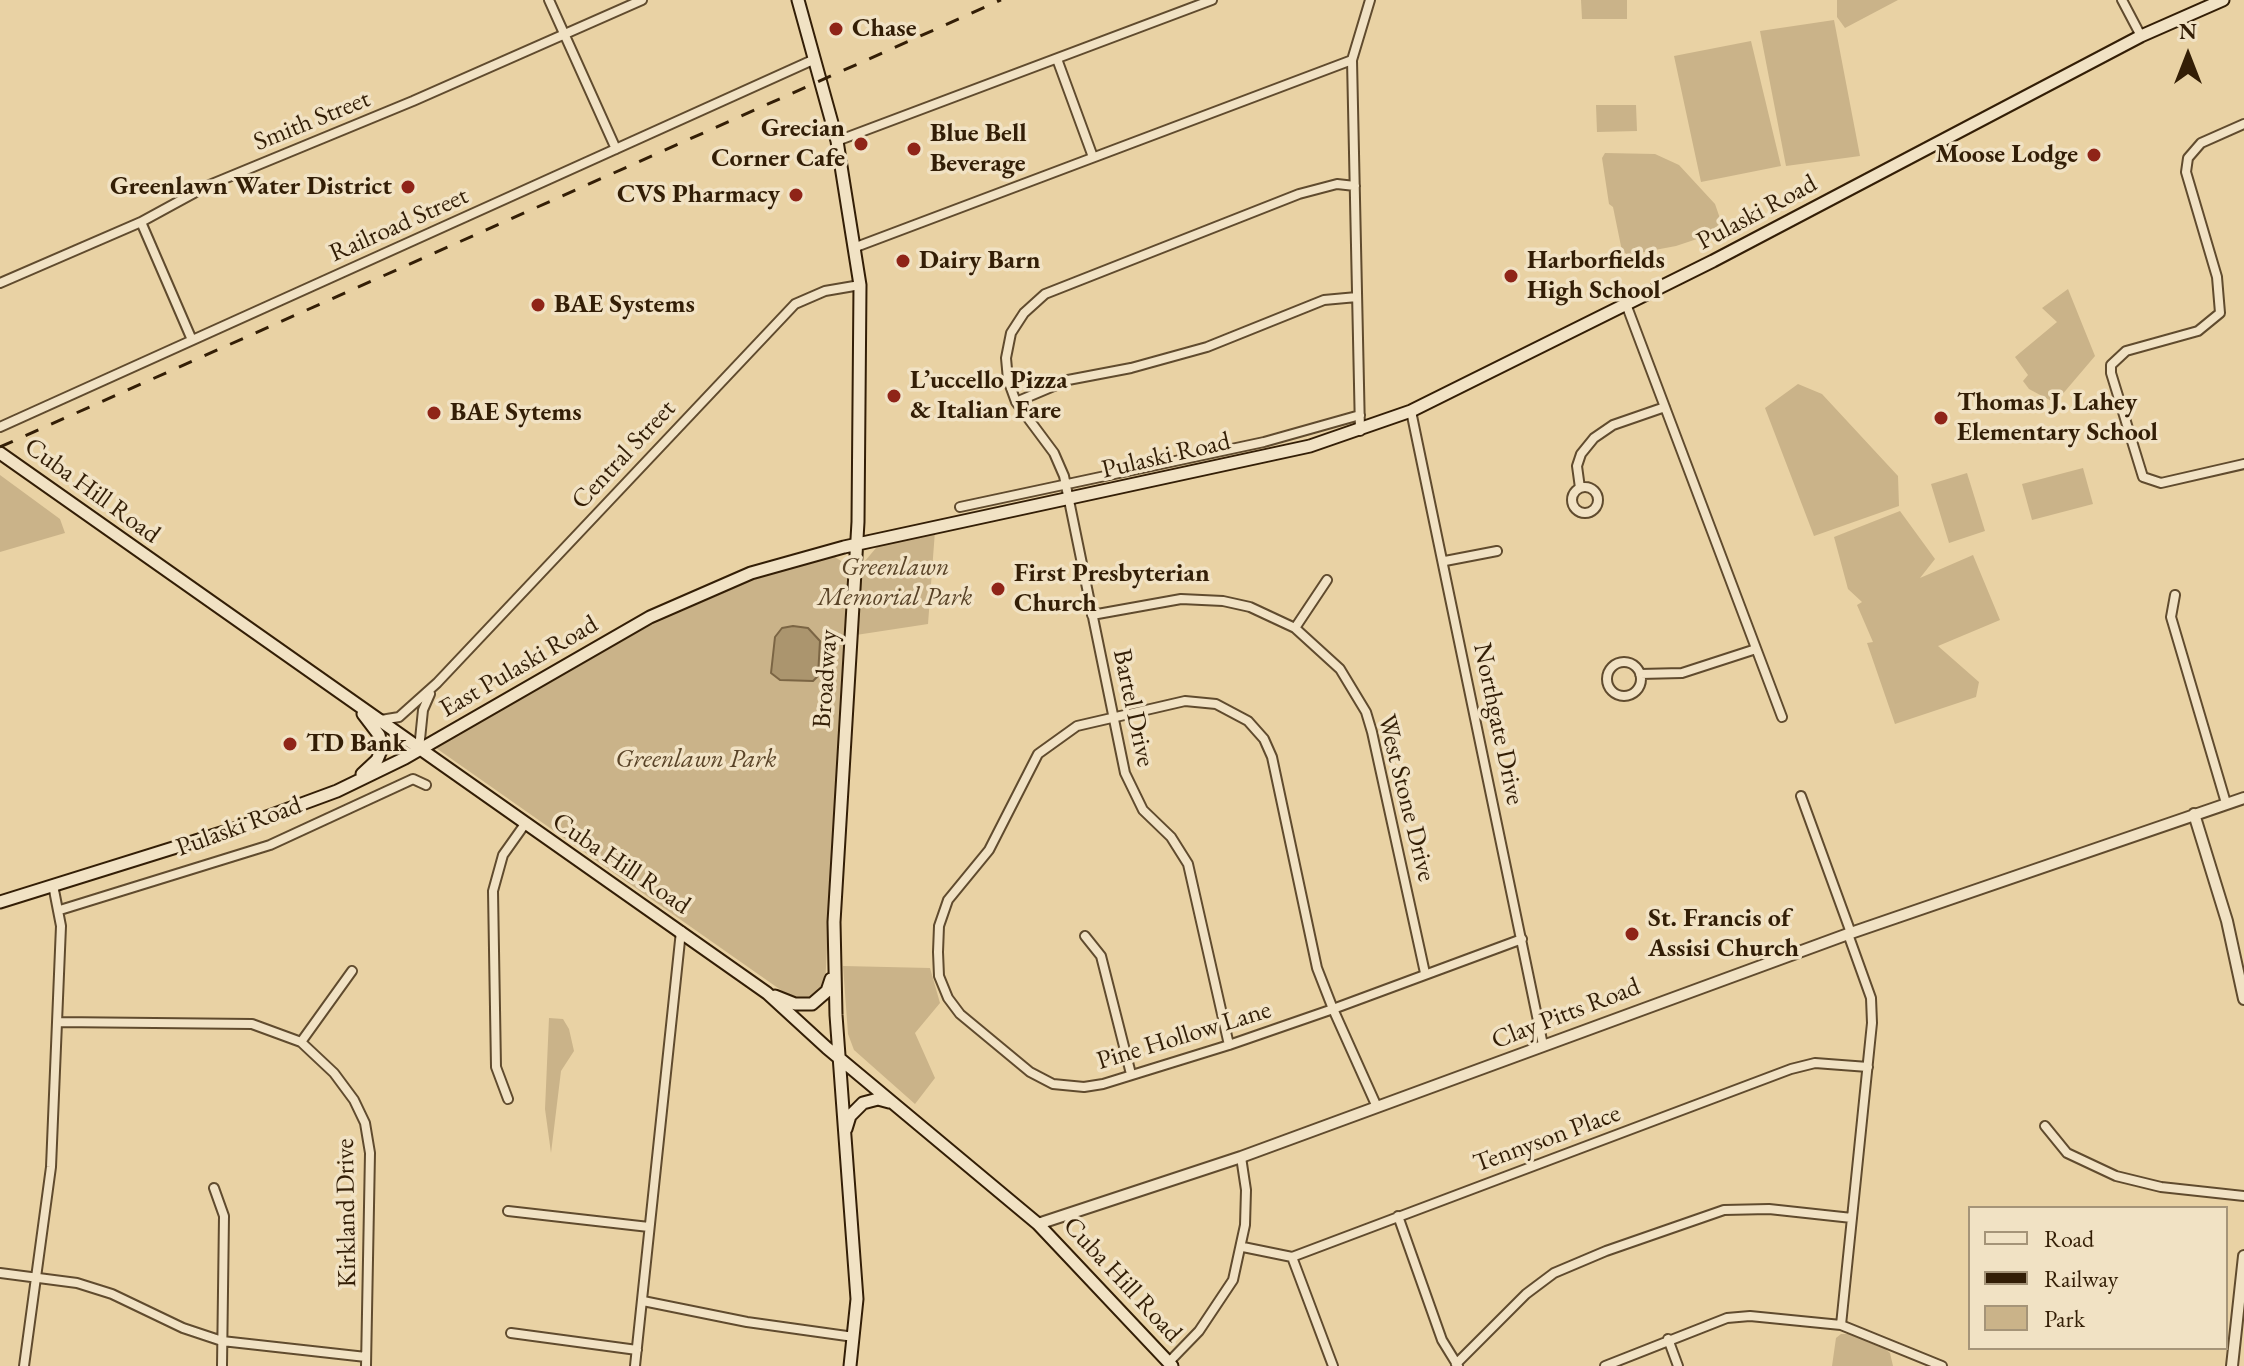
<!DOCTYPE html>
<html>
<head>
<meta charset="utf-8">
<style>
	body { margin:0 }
	#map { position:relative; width:2244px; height:1366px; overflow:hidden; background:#e9d2a4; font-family:"EB Garamond",serif }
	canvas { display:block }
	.legend { position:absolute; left:1968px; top:1206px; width:260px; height:144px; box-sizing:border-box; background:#f1e2c4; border:2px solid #a59478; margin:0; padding:10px 14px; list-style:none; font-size:24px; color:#331e06 }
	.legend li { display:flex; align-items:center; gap:16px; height:40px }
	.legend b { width:40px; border:2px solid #a59478 }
	.north { position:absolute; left:2148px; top:16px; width:80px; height:80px; -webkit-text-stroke:6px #f1e2c4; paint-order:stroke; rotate:0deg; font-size:22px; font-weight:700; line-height:32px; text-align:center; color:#331e06 }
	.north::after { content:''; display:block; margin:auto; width:28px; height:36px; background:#331e06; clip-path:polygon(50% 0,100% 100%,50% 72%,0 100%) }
</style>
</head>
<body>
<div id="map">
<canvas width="2244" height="1366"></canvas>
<ul class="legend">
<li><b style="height:10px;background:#f1e2c4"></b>Road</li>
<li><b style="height:10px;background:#331e06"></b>Railway</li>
<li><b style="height:22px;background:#cab389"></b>Park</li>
</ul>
<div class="north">N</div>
</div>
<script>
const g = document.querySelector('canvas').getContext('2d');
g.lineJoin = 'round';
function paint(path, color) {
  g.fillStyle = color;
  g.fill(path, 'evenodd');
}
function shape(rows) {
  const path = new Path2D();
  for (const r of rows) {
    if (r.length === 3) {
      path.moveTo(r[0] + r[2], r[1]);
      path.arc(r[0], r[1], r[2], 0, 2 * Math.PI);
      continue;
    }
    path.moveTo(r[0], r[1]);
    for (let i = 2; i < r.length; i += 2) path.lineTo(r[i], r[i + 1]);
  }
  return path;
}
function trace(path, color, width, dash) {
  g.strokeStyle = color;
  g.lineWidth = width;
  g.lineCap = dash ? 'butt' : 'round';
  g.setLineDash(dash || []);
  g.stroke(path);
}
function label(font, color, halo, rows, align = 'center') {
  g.font = font + ' "EB Garamond",serif';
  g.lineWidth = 7;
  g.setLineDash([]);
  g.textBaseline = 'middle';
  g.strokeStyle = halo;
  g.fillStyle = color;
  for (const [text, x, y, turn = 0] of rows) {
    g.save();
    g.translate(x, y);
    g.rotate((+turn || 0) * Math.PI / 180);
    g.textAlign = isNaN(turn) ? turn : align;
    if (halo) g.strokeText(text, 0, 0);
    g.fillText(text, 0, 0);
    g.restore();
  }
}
const green = shape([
	[1581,0,1627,0,1627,19,1582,19],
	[1837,0,1898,0,1845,28,1837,17],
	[1834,20,1860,156,1786,166,1760,31],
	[1751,41,1781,166,1701,182,1674,56],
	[1596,105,1636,105,1637,131,1597,132],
	[1605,153,1655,154,1679,165,1715,204,1724,230,1676,246,1628,255,1622,251,1613,207,1609,204,1602,158],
	[2068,289,2095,356,2055,403,2029,389,2023,381,2028,375,2015,357,2057,322,2042,308],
	[1798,384,1822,394,1898,476,1899,506,1814,536,1765,408],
	[2083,468,2093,504,2032,520,2022,484],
	[1967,473,1985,531,1949,543,1931,484],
	[0,475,60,519,65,533,0,552],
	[1900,511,1935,559,1920,578,1973,555,2000,620,1938,646,1979,682,1976,697,1895,724,1867,643,1873,642,1857,605,1862,602,1848,589,1834,537],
	[935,531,928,624,856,635,860,567,881,542],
	[833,556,848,565,825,985,814,1000,795,1000,436,748,649,626,752,580],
	[843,966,930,968,940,1003,915,1033,935,1078,915,1104,854,1050,848,1034],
	[549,1018,563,1019,569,1029,574,1051,561,1071,551,1153,545,1109],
	[1841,1334,1854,1334,1883,1347,1890,1353,1893,1366,1832,1366,1836,1338]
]);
const water = shape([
	[793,626,808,628,820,641,818,676,813,681,780,680,771,673,775,637,782,628,793,626]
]);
const minor = shape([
	[549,0,616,149],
	[2122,0,2141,36],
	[1057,59,1093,157],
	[2244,124,2201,143,2188,158,2186,172,2217,277,2220,313,2198,331,2126,351,2111,365,2111,373,2143,477,2161,483,2244,464],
	[837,141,1212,0],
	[141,222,192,340],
	[856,247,1352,60],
	[0,283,141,222,207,186,413,101,642,0],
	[1626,304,1782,717],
	[1016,402,1068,380,1131,368,1207,347,1324,300,1357,297],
	[1411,411,1543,1045],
	[0,427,815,59],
	[1360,431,1352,60,1370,0],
	[1585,500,13],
	[1580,488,1577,466,1581,454,1594,438,1613,425,1665,407],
	[960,507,1264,442,1360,415],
	[1445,561,1497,551],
	[2175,595,2171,617,2226,803],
	[1092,615,1181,599,1223,601,1250,607,1295,628,1340,669,1366,712,1372,732,1425,973],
	[1295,628,1327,580],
	[1624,679,17],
	[1640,674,1682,673,1756,649],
	[381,720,399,717,437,683,795,304,825,291,860,285],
	[419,749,423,710,430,694],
	[1801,796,1851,933],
	[60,910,270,845,413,779,426,785],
	[1085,936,1101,956,1131,1074],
	[57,1022,252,1024,301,1042,334,1073,354,1100,365,1123,370,1153,366,1366],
	[301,1042,352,971],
	[1229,1045,1188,864,1171,837,1143,810,1125,773,1064,476,1054,453,1016,402,1008,380,1006,358,1011,333,1024,313,1045,294,1299,194,1337,184,1355,186],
	[508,1099,496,1067,493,891,503,855,525,824],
	[1377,1107,1333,1009,1317,968,1272,757,1264,739,1248,721,1216,704,1185,701,1077,726,1038,754,989,850,948,900,939,926,938,952,939,976,948,998,960,1014,1030,1072,1053,1084,1084,1087,1103,1084,1229,1045,1333,1009,1522,939],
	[2045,1126,2067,1153,2116,1176,2161,1187,2244,1196],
	[214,1188,224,1216,222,1366],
	[508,1211,649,1227],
	[1398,1216,1442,1340,1458,1366],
	[1243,1247,1292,1257,1791,1069,1815,1063,1868,1067],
	[1292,1257,1333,1366],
	[0,1273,77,1283,112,1294,183,1328,222,1341,366,1357],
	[643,1301,747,1322,854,1337],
	[1841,1325,1872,1023,1871,998,1848,934],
	[511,1333,637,1350],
	[1668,1339,1678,1366],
	[1169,1362,1199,1331,1233,1280,1245,1225,1246,1190,1241,1157],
	[1456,1364,1526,1294,1554,1273,1606,1251,1724,1210,1769,1209,1852,1218],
	[24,1366,51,1167,61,926,53,885],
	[635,1366,681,931],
	[1605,1366,1727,1318,1750,1316,1841,1325,1942,1366]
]);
const tertiary = shape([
	[2194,814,2227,921,2244,999],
	[1038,1224,1241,1157,1848,934,2244,798],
	[2232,1366,2244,1256]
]);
const secondary = shape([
	[798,0,837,141,860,285,858,522,834,922,836,1015,857,1299,850,1366],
	[0,453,767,993,827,1048,1038,1224,1172,1366],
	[362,774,377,760,382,748,379,735,363,714],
	[0,902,234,829,337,791,405,758,650,617,751,573,844,547,1310,446,1411,411,1713,261,2141,36,2223,0],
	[775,996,795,1004,812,1004,827,991,831,979],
	[846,1129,850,1116,863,1103,878,1099,889,1102]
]);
const rail = shape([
	[0,447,1001,0]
]);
const markers = [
	[836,29,8,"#8f2418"],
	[861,144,8,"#8f2418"],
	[914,149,8,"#8f2418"],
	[2094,155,8,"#8f2418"],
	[408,187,8,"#8f2418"],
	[796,195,8,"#8f2418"],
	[903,261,8,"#8f2418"],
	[1511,276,8,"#8f2418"],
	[538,305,8,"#8f2418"],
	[894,396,8,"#8f2418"],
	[434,413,8,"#8f2418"],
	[1941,418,8,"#8f2418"],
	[998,589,8,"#8f2418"],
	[290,744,8,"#8f2418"],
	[1632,934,8,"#8f2418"]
];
const poiNames = [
	["Chase",852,29],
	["Grecian",845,129,"right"],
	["Corner Cafe",845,159,"right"],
	["Blue Bell",930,134],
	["Beverage",930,164],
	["Moose Lodge",2078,155,"right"],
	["Greenlawn Water District",392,187,"right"],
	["CVS Pharmacy",780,195,"right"],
	["Dairy Barn",919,261],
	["Harborfields",1527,261],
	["High School",1527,291],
	["BAE Systems",554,305],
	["L’uccello Pizza",910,381],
	["& Italian Fare",910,411],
	["Thomas J. Lahey",1957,403],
	["Elementary School",1957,433],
	["BAE Sytems",450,413],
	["First Presbyterian",1014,574],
	["Church",1014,604],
	["TD Bank",306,744],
	["St. Francis of",1648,919],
	["Assisi Church",1648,949]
];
const streetNames = [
	["Smith Street",312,121,-22],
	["Pulaski Road",1757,213,-28],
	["Railroad Street",399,225,-24],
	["Central Street",624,455,-47],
	["Pulaski Road",1166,456,-13],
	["Cuba Hill Road",92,491,36],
	["East Pulaski Road",519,667,-30],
	["Broadway",826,679,-86],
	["Bartel Drive",1133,708,78],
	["Northgate Drive",1498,724,78],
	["West Stone Drive",1406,798,76],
	["Pulaski Road",239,827,-20],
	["Cuba Hill Road",621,864,34],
	["Clay Pitts Road",1566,1014,-21],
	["Pine Hollow Lane",1184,1036,-17],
	["Tennyson Place",1547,1139,-20],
	["Kirkland Drive",347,1213,-91],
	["Cuba Hill Road",1122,1280,47]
];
const parkNames = [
	["Greenlawn",895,568],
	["Memorial Park",895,598],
	["Greenlawn Park",696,760]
];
paint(green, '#cab389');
paint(water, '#ab956e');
trace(water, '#7b6544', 2);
trace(minor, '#604b2e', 12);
trace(tertiary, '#604b2e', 14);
trace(secondary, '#331e06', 15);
trace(minor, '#f1e2c4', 8);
trace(tertiary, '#f1e2c4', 10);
trace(secondary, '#f1e2c4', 11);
trace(rail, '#331e06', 3, [14, 14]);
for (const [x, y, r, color] of markers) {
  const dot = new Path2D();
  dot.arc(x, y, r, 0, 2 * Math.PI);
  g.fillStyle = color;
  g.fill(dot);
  trace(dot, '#f1e2c4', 3);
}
label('bold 26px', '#331e06', '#f1e2c4', poiNames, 'left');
label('26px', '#331e06', '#f1e2c4', streetNames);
label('italic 26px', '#594327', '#f1e2c4', parkNames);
</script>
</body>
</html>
